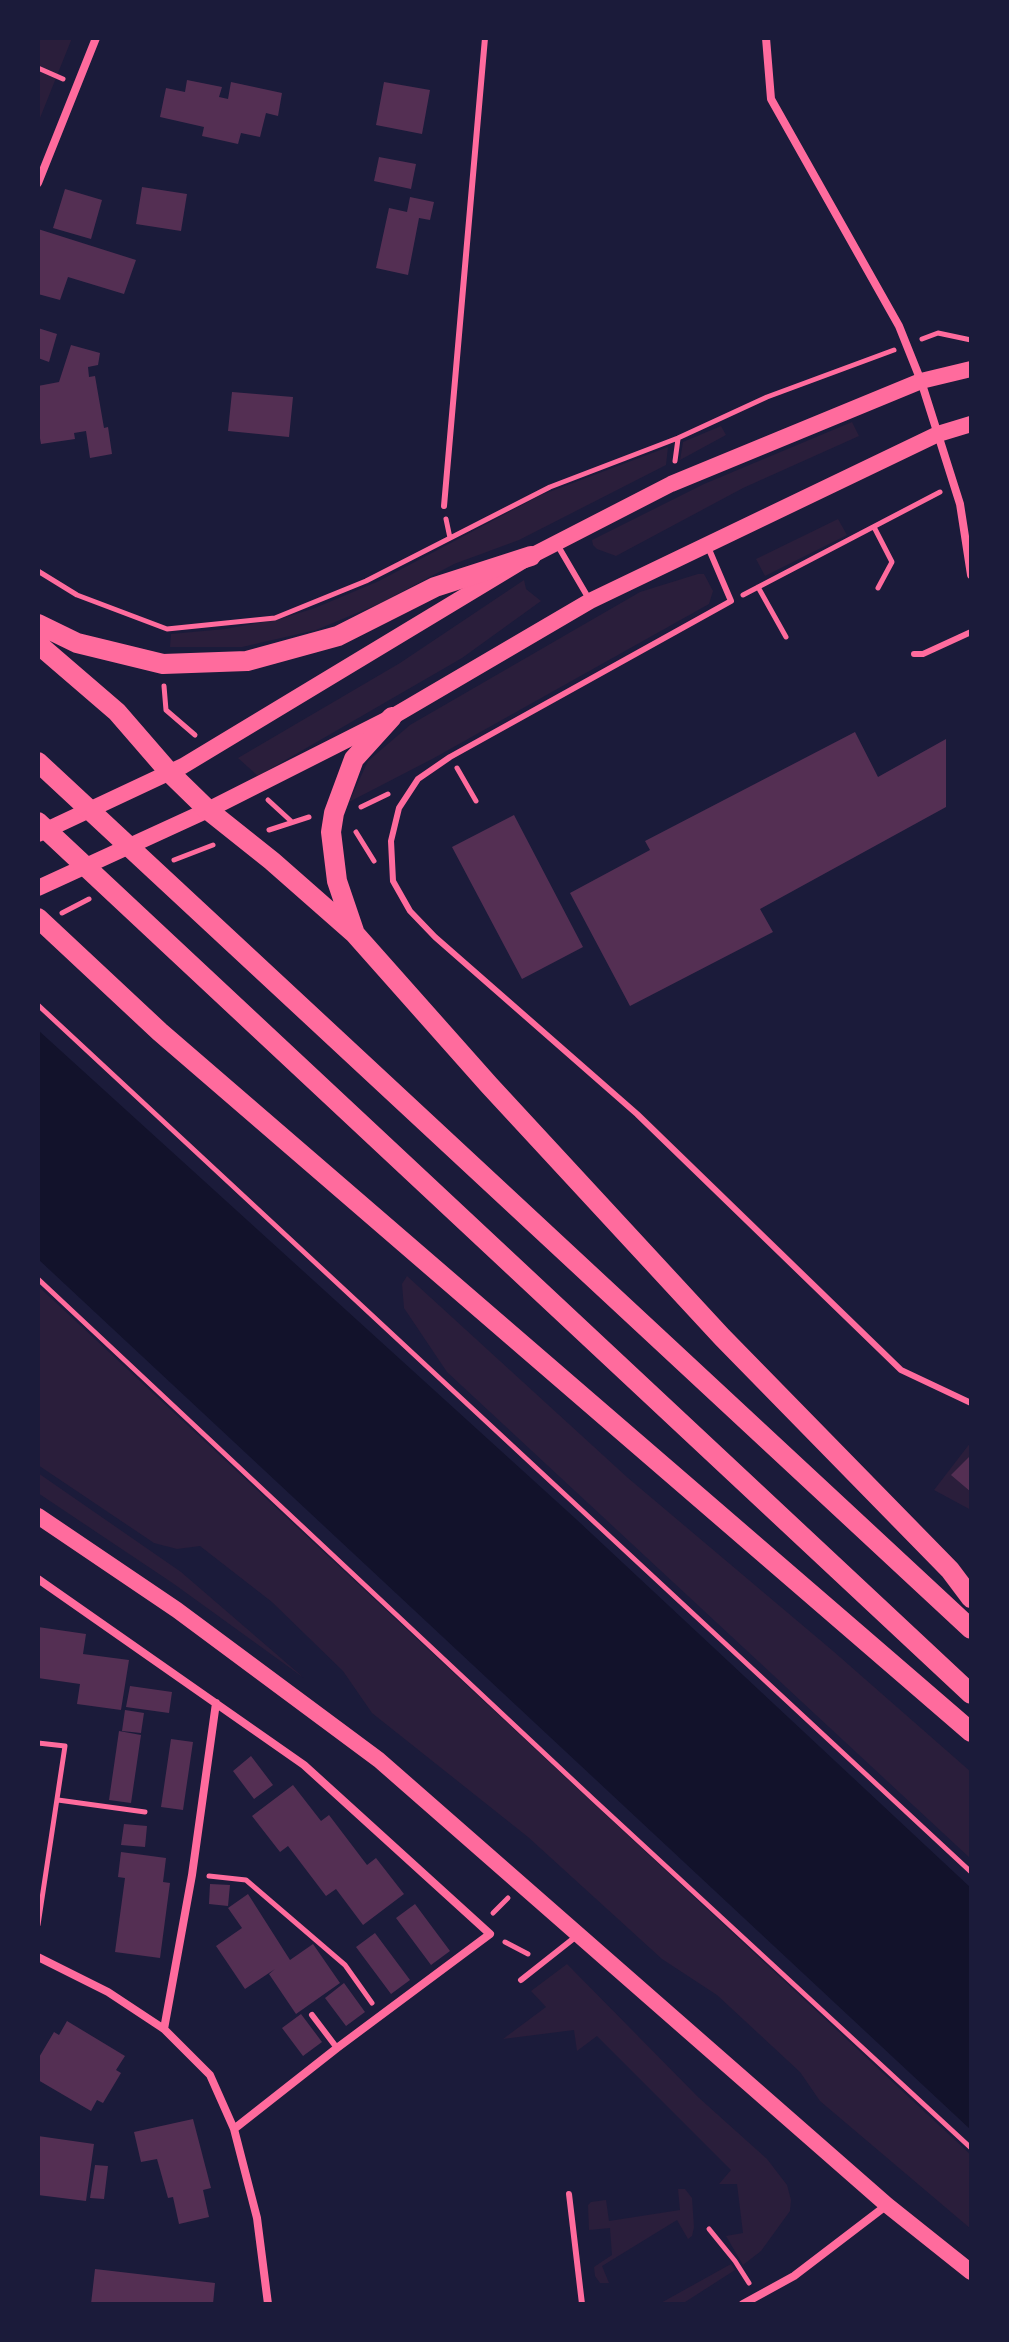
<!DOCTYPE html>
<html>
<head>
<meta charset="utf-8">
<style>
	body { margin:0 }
	#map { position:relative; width:1009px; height:2342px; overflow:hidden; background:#1b1b3a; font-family:Signika,sans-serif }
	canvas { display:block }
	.frame { position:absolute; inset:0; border:40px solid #1b1b3a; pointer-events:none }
</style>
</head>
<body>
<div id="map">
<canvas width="1009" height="2342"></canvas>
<div class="frame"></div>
</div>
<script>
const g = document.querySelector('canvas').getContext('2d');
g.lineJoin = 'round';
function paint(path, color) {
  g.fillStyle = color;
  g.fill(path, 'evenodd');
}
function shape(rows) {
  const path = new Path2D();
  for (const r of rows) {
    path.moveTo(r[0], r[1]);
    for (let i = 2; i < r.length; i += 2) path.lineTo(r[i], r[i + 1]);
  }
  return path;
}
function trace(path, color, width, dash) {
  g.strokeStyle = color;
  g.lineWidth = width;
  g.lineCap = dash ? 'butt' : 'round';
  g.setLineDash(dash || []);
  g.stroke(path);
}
const green = shape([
	[38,38,72,38,38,123],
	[852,422,859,436,743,488,616,556,597,549,593,545,592,540,704,484],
	[721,426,726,435,680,460,683,442],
	[668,447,666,465,519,540,454,564,381,603,316,630,242,647,170,647,171,634,225,629,280,619,315,608,379,581,541,495],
	[838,519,847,535,765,576,756,559],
	[698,574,704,574,713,591,709,604,434,758,349,802,368,761,410,725,640,592],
	[524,580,526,589,541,601,462,658,258,776,238,758,400,663],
	[407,1276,628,1478,833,1651,971,1772,971,1859,447,1372,404,1308,402,1284],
	[38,1286,971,2155,971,2229,820,2101,800,2072,717,1995,662,1959,528,1837,372,1713,343,1671,272,1602,200,1546,177,1549,154,1543,38,1465],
	[971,1442,971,1510,934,1490],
	[38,1473,181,1572,304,1678,174,1584,38,1493],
	[567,1964,698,2097,767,2159,787,2185,791,2200,790,2211,761,2251,743,2265,726,2236,743,2233,737,2184,719,2184,731,2170,597,2036,577,2051,574,2030,503,2039,546,2007,531,1991],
	[678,2189,685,2189,692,2198,694,2227,692,2236,688,2239,677,2220,602,2266,609,2283,600,2283,595,2276,594,2267,612,2255,610,2228,589,2230,588,2205,591,2202,606,2200,609,2221,680,2210],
	[731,2264,735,2270,682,2304,659,2304]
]);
const water = shape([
	[38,1030,577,1520,971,1888,971,2130,38,1259]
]);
const building = shape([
	[187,80,222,87,219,97,228,99,231,82,282,93,278,116,266,113,260,137,241,133,238,144,202,136,204,127,160,117,166,88,185,92],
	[384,82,430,90,422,134,376,125],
	[379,157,416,164,411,189,374,181],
	[142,187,187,194,181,231,136,224],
	[65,189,102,200,91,239,53,228],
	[410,197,434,202,430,220,419,218,408,275,376,268,389,208,407,212],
	[38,229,136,260,124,294,68,277,60,300,38,294],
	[38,328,57,334,49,362,38,358],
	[71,345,100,353,98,365,88,367,89,377,95,376,104,428,108,427,112,454,90,458,86,431,74,433,75,439,41,444,38,427,38,386,59,382],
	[232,392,293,397,289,437,228,431],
	[855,732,878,777,946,739,946,807,760,909,773,932,630,1006,570,893,650,850,645,841],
	[514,815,583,947,522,979,452,847],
	[971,1455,971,1492,951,1475],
	[38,1627,86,1634,83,1654,129,1660,121,1710,77,1704,80,1684,38,1678],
	[130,1686,172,1692,169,1713,126,1707],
	[125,1710,144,1713,141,1733,122,1731],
	[119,1731,141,1735,131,1803,109,1800],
	[171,1739,193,1742,183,1810,161,1807],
	[251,1756,273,1785,254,1799,233,1771],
	[293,1785,321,1821,329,1815,367,1865,376,1858,404,1894,363,1925,336,1889,326,1896,288,1846,280,1852,252,1816],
	[124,1824,147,1826,145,1847,121,1845],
	[121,1852,166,1858,163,1882,170,1883,160,1958,115,1952,125,1878,118,1877],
	[210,1884,230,1885,228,1906,209,1904],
	[248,1894,290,1960,313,1944,340,1983,296,2014,269,1974,275,1969,245,1989,216,1946,242,1928,228,1908],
	[415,1904,450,1951,431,1965,396,1918],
	[375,1933,410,1980,391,1994,356,1947],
	[344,1983,365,2012,346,2026,325,1998],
	[301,2014,322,2042,303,2056,282,2028],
	[67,2021,125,2056,116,2070,121,2073,103,2103,97,2100,91,2111,38,2080,40,2063,38,2059,54,2032,59,2035],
	[193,2119,211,2188,203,2190,209,2217,179,2224,173,2197,168,2198,157,2159,141,2162,134,2132],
	[38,2136,94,2144,86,2201,38,2195],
	[95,2165,108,2166,104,2199,90,2198],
	[95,2269,215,2283,213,2304,91,2304]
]);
const path = shape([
	[38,68,63,79],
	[922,339,938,333,971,340],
	[675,461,678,439],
	[446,519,450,538],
	[874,527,892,562,878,588],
	[38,571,77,595,167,629,275,618,366,581,550,487,678,438,767,397,894,350],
	[758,587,786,637],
	[743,595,940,492],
	[164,686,166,710,195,735],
	[457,768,476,801],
	[268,800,292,822],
	[361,807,388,794],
	[269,830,309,817],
	[356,832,374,861],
	[174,860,213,845],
	[62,913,89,899],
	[38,1005,971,1872],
	[38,1279,594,1800,971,2148],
	[38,1743,65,1746,38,1925],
	[58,1800,145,1812],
	[209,1876,246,1880,345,1965,372,2003],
	[493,1913,508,1898],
	[505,1942,528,1954],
	[709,2229,735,2261,749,2283]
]);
const service = shape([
	[444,506,485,38],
	[558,546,589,599],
	[708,547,731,601,450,757,418,779,399,808,391,841,393,881,410,911,435,937,637,1114,901,1370,971,1403],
	[914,654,923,654,971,632],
	[521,1980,578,1935],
	[312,2015,337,2048],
	[569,2194,582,2304]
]);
const minor = shape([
	[766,38,771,99,899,326,921,381,960,504,971,575],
	[38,183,96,38],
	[38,1579,304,1765,490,1934,337,2048,234,2129],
	[38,1957,108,1992,164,2029,210,2075,234,2129,257,2218,268,2304],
	[164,2029,192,1875,216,1703],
	[743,2304,794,2276,887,2205]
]);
const secondary = shape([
	[38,834,183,766,531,556,671,484,921,381,971,369],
	[38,888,208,810,392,717,590,601,938,434,971,424],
	[38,1516,177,1610,379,1760,887,2205,971,2272]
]);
const trunk = shape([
	[38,624,77,643,163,664,247,661,338,636,435,587,531,556],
	[38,644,117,712,169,772,208,810,272,861,355,934,489,1085,722,1337,950,1570,971,1598],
	[38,762,971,1629],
	[38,822,971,1694],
	[38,918,160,1032,971,1732],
	[355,934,337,881,331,832,334,813,354,759,392,717]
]);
paint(green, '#2a1e3b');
paint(water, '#12122b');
paint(building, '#542f53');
trace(path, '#ff6b9d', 5);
trace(service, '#ff6b9d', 6);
trace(minor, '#ff6b9d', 8);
trace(secondary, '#ff6b9d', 16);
trace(trunk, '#ff6b9d', 20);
</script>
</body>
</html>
